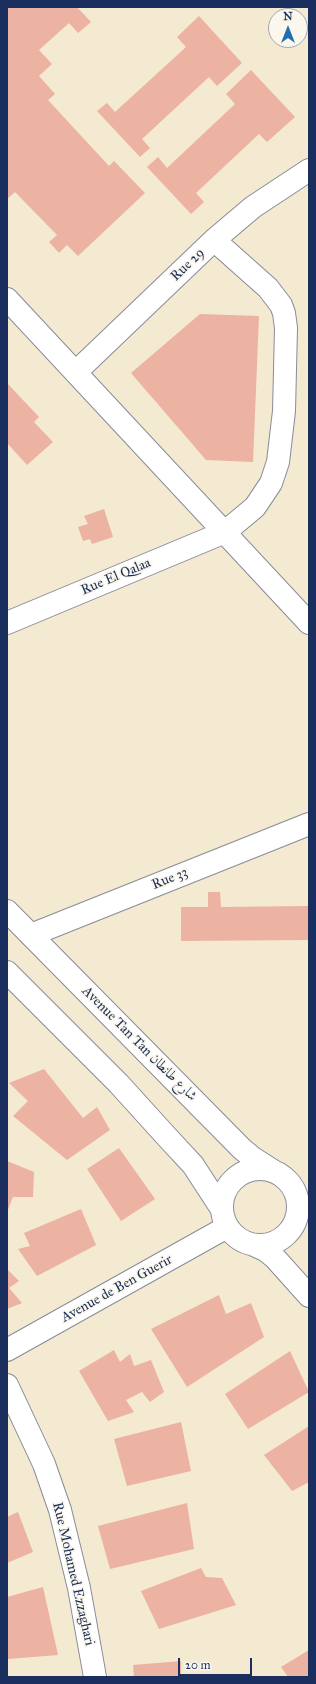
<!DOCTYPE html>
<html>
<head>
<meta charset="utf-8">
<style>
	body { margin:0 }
	#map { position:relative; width:316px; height:1684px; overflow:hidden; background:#f4e9d1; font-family:"IM FELL Great Primer",serif }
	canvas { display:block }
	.frame { position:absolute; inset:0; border:8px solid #1b2f5e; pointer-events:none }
	.north { position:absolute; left:268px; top:8px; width:40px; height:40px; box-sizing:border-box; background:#fbf7ec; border:1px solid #a1a7b3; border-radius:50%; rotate:0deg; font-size:11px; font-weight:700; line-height:16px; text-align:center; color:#1b2f5e }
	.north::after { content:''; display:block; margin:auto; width:14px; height:18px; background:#1f6fb2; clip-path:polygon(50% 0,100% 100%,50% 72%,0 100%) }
	.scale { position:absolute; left:178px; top:1658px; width:74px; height:18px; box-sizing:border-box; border:2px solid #1b2f5e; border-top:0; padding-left:5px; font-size:12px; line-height:14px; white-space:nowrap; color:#1b2f5e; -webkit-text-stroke:3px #fbf7ec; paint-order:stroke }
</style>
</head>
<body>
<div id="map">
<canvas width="316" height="1684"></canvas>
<div class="frame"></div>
<div class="north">N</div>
<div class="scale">20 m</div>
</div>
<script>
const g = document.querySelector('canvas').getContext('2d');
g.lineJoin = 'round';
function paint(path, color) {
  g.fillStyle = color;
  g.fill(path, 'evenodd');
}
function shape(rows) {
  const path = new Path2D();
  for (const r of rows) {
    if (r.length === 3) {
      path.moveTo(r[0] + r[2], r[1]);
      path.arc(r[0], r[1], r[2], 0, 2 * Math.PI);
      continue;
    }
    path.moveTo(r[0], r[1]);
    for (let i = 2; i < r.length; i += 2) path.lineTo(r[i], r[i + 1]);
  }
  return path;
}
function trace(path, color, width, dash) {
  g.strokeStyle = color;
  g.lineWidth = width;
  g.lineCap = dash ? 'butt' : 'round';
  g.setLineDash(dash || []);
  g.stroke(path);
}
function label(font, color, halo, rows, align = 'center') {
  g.font = font + ' "IM FELL Great Primer",Amiri,serif';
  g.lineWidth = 3.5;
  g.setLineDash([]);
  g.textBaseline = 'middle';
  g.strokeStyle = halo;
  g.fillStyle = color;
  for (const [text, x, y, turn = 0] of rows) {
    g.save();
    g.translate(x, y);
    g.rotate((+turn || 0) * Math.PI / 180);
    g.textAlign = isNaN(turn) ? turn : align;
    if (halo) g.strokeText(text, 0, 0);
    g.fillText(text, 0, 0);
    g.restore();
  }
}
const building = shape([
	[7,7,77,7,91,22,78,33,69,23,39,50,52,64,39,76,55,94,48,100,109,166,114,161,145,193,78,256,67,245,59,253,49,242,57,235,15,192,7,199],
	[199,16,242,63,217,86,209,77,142,139,150,148,140,157,97,111,107,103,115,112,186,47,177,37],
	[251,70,295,117,267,142,259,134,196,193,204,202,191,214,147,167,158,157,167,168,235,104,226,94],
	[200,314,259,316,253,462,206,460,131,373],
	[7,383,39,417,34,422,53,442,27,465,7,443],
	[104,509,113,537,92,544,90,539,83,541,78,527,88,524,84,516],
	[208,892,220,892,221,907,309,906,309,940,181,941,181,907,208,907],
	[44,1069,83,1118,97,1107,110,1130,67,1160,13,1116,28,1101,9,1083],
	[119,1148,155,1199,121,1221,87,1169],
	[7,1161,34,1172,33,1197,13,1197,7,1212],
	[81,1209,96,1245,37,1276,18,1249,30,1246,24,1233],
	[7,1269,19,1281,9,1288,22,1303,7,1309],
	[219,1295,226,1314,251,1303,264,1337,187,1387,151,1329],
	[114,1350,120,1362,130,1354,134,1366,151,1360,164,1392,150,1402,142,1392,126,1400,134,1412,108,1421,79,1371],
	[290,1351,309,1392,248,1429,225,1394],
	[181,1422,191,1471,127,1486,114,1439],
	[309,1426,309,1482,292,1491,264,1455],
	[187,1503,194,1549,110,1569,98,1526],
	[18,1512,33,1552,7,1563,7,1517],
	[201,1568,206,1577,222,1578,236,1605,159,1629,141,1591],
	[43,1587,58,1655,8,1659,7,1597],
	[309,1650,309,1677,288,1677,281,1667],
	[181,1661,181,1677,134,1677,133,1665]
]);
const street = shape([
	[7,299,309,623],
	[76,372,214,240,253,207,309,170],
	[7,623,225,532,255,507,271,483,278,462,284,411,286,328,284,313,281,305,268,288,214,240],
	[31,935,309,824],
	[7,1385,44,1464,60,1510,79,1588,95,1677]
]);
const secondary = shape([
	[7,911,242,1149,253,1158,275,1172],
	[7,972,119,1084,167,1137,193,1165,221,1208],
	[260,1207,38],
	[254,1245,265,1250,275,1258,309,1296],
	[7,1350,227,1227]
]);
const streetNames = [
	["Rue 29",188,265,-44],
	["Rue El Qalaa",116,577,-23],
	["Rue 33",170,879,-22],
	["Avenue Tan Tan شارع طانطان",139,1044,45],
	["Avenue de Ben Guerir",117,1289,-29],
	["Rue Mohamed Ezzaghari",73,1574,77]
];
paint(building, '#ecb2a2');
trace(street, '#888c98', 24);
trace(secondary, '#888c98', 24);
trace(street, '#fff', 22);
trace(secondary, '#fff', 22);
label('14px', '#1b2f5e', '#fbf7ec', streetNames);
</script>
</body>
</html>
